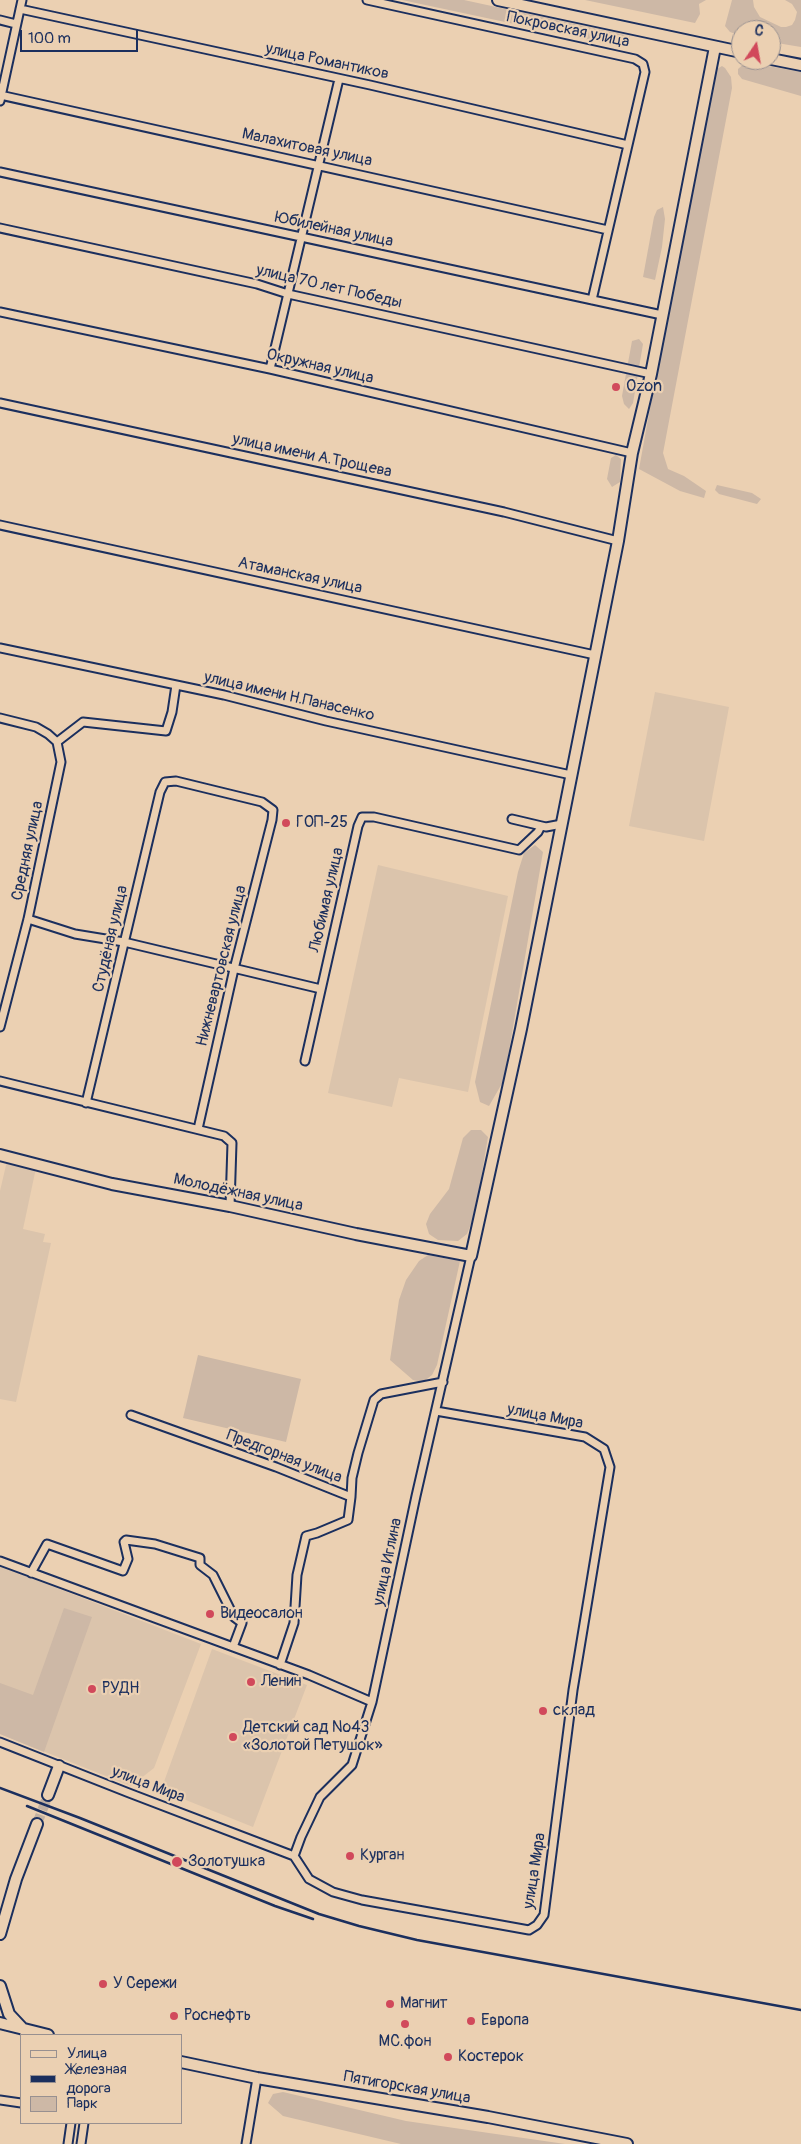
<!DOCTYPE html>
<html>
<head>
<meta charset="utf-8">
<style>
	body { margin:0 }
	#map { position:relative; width:801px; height:2144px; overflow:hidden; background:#ebd0b2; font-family:Pangolin,sans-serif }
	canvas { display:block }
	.legend { position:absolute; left:20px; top:2034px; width:162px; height:90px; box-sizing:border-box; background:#ebd0b2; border:1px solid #989090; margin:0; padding:6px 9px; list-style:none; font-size:15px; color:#1b2f5e }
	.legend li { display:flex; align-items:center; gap:10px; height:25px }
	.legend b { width:25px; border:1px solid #989090 }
	.north { position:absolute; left:731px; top:20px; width:50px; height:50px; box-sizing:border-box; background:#ebd0b2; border:1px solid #989090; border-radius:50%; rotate:12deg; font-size:14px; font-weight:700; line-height:20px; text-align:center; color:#1b2f5e }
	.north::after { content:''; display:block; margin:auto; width:18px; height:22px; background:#d1495b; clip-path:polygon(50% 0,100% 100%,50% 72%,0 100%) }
	.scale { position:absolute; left:20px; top:30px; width:118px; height:22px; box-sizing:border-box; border:2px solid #1b2f5e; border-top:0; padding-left:6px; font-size:15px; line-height:18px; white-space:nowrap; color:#1b2f5e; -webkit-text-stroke:4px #ebd0b2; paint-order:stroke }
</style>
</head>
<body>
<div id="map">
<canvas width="801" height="2144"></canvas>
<ul class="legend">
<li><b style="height:6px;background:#ebd0b2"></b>Улица</li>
<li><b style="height:6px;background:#1b2f5e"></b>Железная дорога</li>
<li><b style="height:14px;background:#cdb8a6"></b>Парк</li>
</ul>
<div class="north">С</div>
<div class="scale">100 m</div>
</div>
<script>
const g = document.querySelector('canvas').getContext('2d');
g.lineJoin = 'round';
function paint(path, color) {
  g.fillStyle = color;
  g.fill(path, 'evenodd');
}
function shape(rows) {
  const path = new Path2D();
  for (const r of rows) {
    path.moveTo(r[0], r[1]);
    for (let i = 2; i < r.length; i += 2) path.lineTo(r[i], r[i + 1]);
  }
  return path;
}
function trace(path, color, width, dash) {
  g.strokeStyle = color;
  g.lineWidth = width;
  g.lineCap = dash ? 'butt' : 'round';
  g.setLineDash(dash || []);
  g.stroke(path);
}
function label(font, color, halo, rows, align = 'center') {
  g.font = font + ' Pangolin,sans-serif';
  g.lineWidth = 4.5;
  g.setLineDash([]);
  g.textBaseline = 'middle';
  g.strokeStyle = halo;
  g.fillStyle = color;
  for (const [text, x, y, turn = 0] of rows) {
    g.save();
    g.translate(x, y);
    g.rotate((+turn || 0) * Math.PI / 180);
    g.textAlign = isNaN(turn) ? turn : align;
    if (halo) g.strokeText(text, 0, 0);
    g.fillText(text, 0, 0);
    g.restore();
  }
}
const built = shape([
	[655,692,729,707,704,841,629,826],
	[378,865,508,896,468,1092,399,1078,392,1107,328,1093],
	[7,1161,36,1168,23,1229,45,1234,43,1242,51,1243,16,1402,0,1399,0,1191],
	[0,1566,201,1644,154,1768,131,1786,0,1734],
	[212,1649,307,1685,253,1827,161,1790]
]);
const green = shape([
	[402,0,464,0,630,36,627,48],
	[585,0,706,0,699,4,700,14,695,23],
	[732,0,753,0,754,7,760,17,781,27,786,27,792,25,795,20,797,12,792,4,785,0,801,0,801,47,771,42,771,30,741,30,741,36,730,32,725,26],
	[746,62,801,72,801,96,742,79,738,74,738,69],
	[722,66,725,68,731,77,732,88,663,453,668,469,684,476,706,491,704,498,680,491,639,469,708,88,712,72],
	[663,207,665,219,662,247,655,280,643,277,654,217,657,210],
	[639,339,643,344,633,403,629,409,624,404,622,396,632,341],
	[616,455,621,459,620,482,612,487,607,479,611,458],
	[717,485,752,493,761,499,757,504,719,494,715,490],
	[535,845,543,852,504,1080,489,1106,480,1102,475,1082,518,872,524,853],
	[471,1130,481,1130,488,1137,475,1214,467,1234,458,1241,438,1240,429,1234,426,1224,430,1214,449,1189,463,1138],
	[428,1255,460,1261,437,1365,432,1375,423,1382,413,1380,390,1360,399,1300,406,1280,419,1261],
	[198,1355,301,1379,286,1442,183,1418],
	[64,1608,92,1617,44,1752,0,1734,0,1683,33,1695],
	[283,2092,406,2121,565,2144,401,2144,283,2116,268,2103,273,2094]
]);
const secondaryTunnel = shape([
	[37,1824,48,1795]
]);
const street = shape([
	[367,0,635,59,643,64,645,72,592,300],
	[20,9,370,85,628,145],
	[0,20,16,24],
	[0,95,608,230],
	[0,101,22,0],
	[0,172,662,315],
	[0,228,257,284,288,294,651,374],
	[0,312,270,369,632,453],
	[270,369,339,79],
	[0,403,504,512,618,541],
	[0,525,595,655],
	[0,648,224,695,326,721,571,775],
	[0,718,36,727,48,734,57,742],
	[512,819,546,827,562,824],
	[28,919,75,934,124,942,321,989],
	[0,1027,28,919,61,762,57,742,83,722,166,731,172,712,176,685],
	[305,1061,358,826,362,817,374,817,519,850,538,832,541,826],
	[0,1081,224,1136,232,1143,230,1206],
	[86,1103,160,792,165,782,176,781,262,802,273,810,272,820,234,969,198,1129],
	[131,1415,276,1467,351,1497,352,1478,358,1453,374,1400,381,1394,443,1382],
	[0,1561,309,1675,372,1702],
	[31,1573,47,1544,123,1571,128,1559,124,1542,126,1540,155,1544,200,1558,200,1565,213,1575,234,1617,242,1623,233,1647],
	[280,1665,294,1623,297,1575,306,1536,317,1533,348,1520,351,1497],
	[0,1742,129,1793,294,1856,309,1879,333,1892,362,1900,529,1930,537,1925,544,1915,573,1690,610,1467,604,1449,585,1437,436,1411],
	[294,1856,301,1837,320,1797,352,1765,372,1702,416,1496,471,1256],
	[0,2100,21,2103],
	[68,2144,71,2123],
	[81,2144,84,2123],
	[246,2144,257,2078]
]);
const secondary = shape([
	[498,0,741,52],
	[771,59,801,65],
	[0,1155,112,1184,230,1206,356,1234,471,1256,521,1029,618,541,632,453,651,374,715,47],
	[48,1795,59,1766],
	[0,1934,16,1879,37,1824],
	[0,1986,9,2014,24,2030],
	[0,2023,48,2035],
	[181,2062,257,2078,488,2117,627,2144]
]);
const rail = shape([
	[0,1788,80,1818,319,1914,359,1926,417,1940,801,2010],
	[27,1806,275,1906,313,1919]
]);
const markers = [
	[616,387,5,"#d1495b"],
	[286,823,5,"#d1495b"],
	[210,1614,5,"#d1495b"],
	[251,1682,5,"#d1495b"],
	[92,1689,5,"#d1495b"],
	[543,1711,5,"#d1495b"],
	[233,1737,5,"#d1495b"],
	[350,1856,5,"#d1495b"],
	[177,1862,6,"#d1495b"],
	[103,1984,5,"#d1495b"],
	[390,2004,5,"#d1495b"],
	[174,2016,5,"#d1495b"],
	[471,2021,5,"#d1495b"],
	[405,2024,5,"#d1495b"],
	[448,2057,5,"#d1495b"]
];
const streetNames = [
	["Покровская улица",568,30,12],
	["улица Романтиков",327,62,12],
	["Малахитовая улица",307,148,12],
	["Юбилейная улица",334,230,12],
	["улица 70 лет Победы",329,287,13],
	["Окружная улица",320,367,13],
	["улица имени А.Трощева",312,456,12],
	["Атаманская улица",300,576,12],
	["улица имени Н.Панасенко",289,697,13],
	["Средняя улица",28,851,-78],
	["Любимая улица",327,900,-77],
	["Студёная улица",111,939,-77],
	["Нижневартовская улица",222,966,-76],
	["Молодёжная улица",238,1193,12],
	["улица Мира",545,1417,11],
	["Предгорная улица",284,1457,21],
	["улица Иглина",388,1562,-78],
	["улица Мира",148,1785,21],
	["улица Мира",535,1871,-81],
	["Пятигорская улица",407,2088,10]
];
const poiNames = [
	["Ozon",626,387],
	["ГОП-25",296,823],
	["Видеосалон",220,1614],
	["Ленин",261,1682],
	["РУДН",102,1689],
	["склад",553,1711],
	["Детский сад №43",243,1728],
	["«Золотой Петушок»",243,1746],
	["Курган",360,1856],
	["Золотушка",188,1862],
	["У Сережи",113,1984],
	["Магнит",400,2004],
	["Роснефть",184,2016],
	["Европа",481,2021],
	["МС.фон",405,2042,"center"],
	["Костерок",458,2057]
];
paint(built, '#dbc4ac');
paint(green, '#cdb8a6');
trace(secondaryTunnel, '#c1b0a1', 10, [10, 5]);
trace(street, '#1b2f5e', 11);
trace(secondary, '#1b2f5e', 14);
trace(street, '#ebd0b2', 7);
trace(secondary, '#ebd0b2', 10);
trace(rail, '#1b2f5e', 2.5);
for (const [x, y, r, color] of markers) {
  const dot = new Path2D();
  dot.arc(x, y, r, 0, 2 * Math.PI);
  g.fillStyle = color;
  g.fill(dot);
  trace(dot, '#ebd0b2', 2);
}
label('16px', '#1b2f5e', '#ebd0b2', streetNames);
label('16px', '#1b2f5e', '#ebd0b2', poiNames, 'left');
</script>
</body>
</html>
